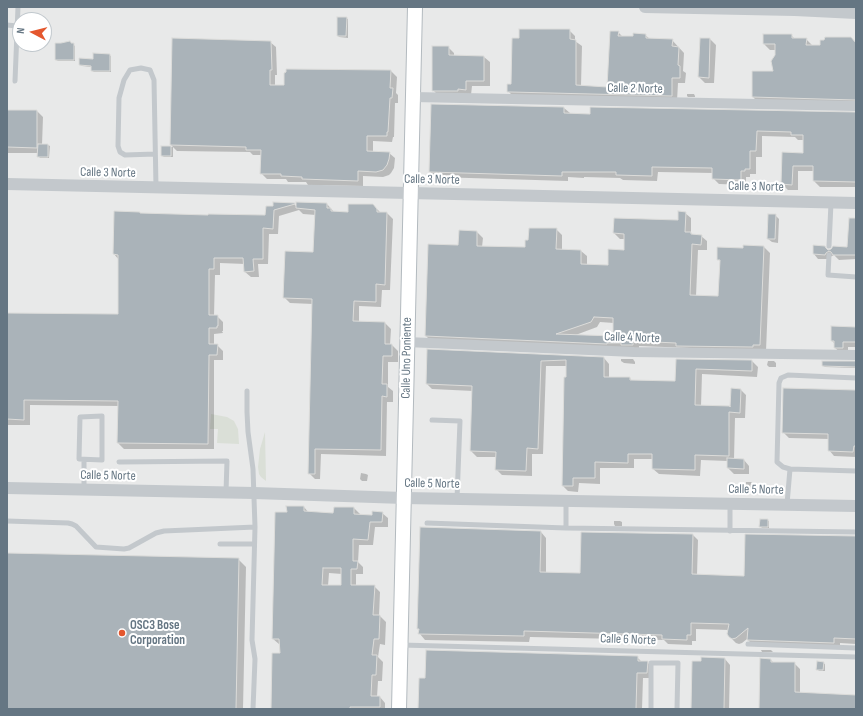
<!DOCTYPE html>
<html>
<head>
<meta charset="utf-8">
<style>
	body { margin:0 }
	#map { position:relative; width:863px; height:716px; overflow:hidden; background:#fafaf8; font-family:"Sofia Sans Condensed",sans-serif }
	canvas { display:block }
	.frame { position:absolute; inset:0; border:8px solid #657683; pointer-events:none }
	.north { position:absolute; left:12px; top:12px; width:40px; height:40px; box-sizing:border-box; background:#fff; border:1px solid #c1c8cd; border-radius:50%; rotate:277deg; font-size:11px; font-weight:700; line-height:16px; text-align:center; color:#657683 }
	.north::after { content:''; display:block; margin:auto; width:14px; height:18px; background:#e4572e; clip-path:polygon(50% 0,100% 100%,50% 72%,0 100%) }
</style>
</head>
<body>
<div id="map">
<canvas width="863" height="716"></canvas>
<div class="frame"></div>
<div class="north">N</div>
</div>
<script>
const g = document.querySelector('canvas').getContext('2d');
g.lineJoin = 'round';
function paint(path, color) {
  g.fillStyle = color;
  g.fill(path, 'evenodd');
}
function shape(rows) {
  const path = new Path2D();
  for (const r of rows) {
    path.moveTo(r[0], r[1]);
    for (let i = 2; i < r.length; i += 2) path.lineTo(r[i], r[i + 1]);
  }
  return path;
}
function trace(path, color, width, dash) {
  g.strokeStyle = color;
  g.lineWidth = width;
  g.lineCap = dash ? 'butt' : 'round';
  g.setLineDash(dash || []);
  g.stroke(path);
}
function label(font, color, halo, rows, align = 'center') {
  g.font = font + ' "Sofia Sans Condensed",sans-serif';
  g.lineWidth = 4;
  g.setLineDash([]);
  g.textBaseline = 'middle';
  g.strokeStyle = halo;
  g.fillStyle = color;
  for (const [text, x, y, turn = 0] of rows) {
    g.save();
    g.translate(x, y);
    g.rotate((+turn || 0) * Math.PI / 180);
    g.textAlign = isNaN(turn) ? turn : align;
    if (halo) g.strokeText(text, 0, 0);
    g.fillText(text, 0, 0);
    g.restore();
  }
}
const built = shape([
	[7,7,856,7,856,709,7,709],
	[20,20,44,20,44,44,20,44]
]);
const green = shape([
	[211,414,227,417,234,421,238,429,239,444,217,443,218,429,210,429],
	[265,432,266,481,261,477,259,474,258,467,260,449]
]);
const shadow = shape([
	[346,18,348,19,348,38,339,37,338,36],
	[569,30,575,36,575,41,582,46,581,86,608,88,618,32,623,37,645,35,650,39,672,40,684,53,683,71,686,73,685,83,678,83,677,101,514,97,508,91,512,85],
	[791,35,795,39,806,39,812,45,812,46,855,42,856,41,856,105,759,103,753,97,774,72,776,50,770,50,764,44],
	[710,39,716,45,714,83,705,83,699,77],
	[270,42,276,47,277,75,275,75,275,86,285,86,391,71,397,77,396,93,398,95,398,103,395,103,394,137,393,137,392,142,373,141,373,152,389,153,395,158,394,168,391,173,389,175,383,177,363,176,363,186,308,185,306,182,288,182,286,179,267,179,261,173,262,155,253,155,250,152,177,151,171,145],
	[72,44,75,46,75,61,58,61,56,60],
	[448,47,454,53,454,56,484,57,490,62,490,86,472,86,471,95,439,96,433,90],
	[109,55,111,56,111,72,94,72,92,71,92,67,82,66,80,65],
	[687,94,694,94,695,96,695,97,688,97,687,96],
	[564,108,570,113,570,115,856,113,856,187,820,187,814,181,814,171,798,171,798,190,788,190,782,184,783,153,804,154,804,140,798,140,795,137,762,136,762,157,756,157,756,174,750,174,750,177,746,177,746,185,719,184,713,178,713,173,658,172,657,181,623,180,620,178,584,177,584,178,568,177,568,181,436,177,430,172],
	[7,111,37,111,43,117,42,145,48,145,50,146,49,158,40,158,38,156,39,153,7,153],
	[162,147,173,147,173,157,164,157,162,156],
	[294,204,297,207,327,204,334,212,349,213,373,205,381,213,387,213,393,219,390,290,382,290,381,307,359,306,359,322,385,323,391,329,390,345,392,345,398,351,398,362,388,362,388,387,393,391,393,402,387,402,386,456,321,454,320,479,315,479,309,473,313,304,290,303,284,297,314,253,316,215,303,214,299,210,279,216,278,234,269,234,268,264,258,264,259,277,251,277,245,272,245,264,220,263,220,275,215,275,214,316,217,316,223,322,223,331,222,331,223,333,214,334,214,345,217,345,223,351,223,360,214,360,214,449,124,449,118,443,119,406,30,405,30,425,7,425,7,314,119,315,119,260,114,254,140,214,266,216,267,207],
	[685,213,691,218,691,233,693,235,701,236,707,241,707,250,698,250,696,296,719,297,721,262,718,259,744,249,764,247,770,253,766,351,639,346,639,351,432,342,426,336,459,246,477,232,483,238,482,247,526,248,556,229,562,235,562,250,581,251,587,256,587,265,609,266,625,251,625,239,620,239,614,233,679,221],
	[600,322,614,323,614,337,573,336,597,327],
	[775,215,779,219,778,243,772,242,768,239],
	[856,219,856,259,839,260,834,255,830,257,830,259,818,259,814,254,814,246,829,251,848,248],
	[856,328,856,347,848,347,848,354,841,353,835,348,835,344,832,341],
	[428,350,604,358,609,364,609,378,630,378,632,381,676,382,677,360,752,361,758,367,757,377,702,374,701,406,730,408,741,390,746,395,745,418,735,418,734,459,744,460,749,466,749,474,734,474,728,468,728,461,701,460,700,476,659,474,653,469,653,459,634,459,634,468,600,468,600,484,579,483,578,492,568,491,563,486,567,366,546,366,543,454,532,454,532,476,502,475,496,469,496,457,477,457,471,451,473,391,432,389,427,384],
	[621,359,633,359,635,362,635,364,624,363,621,361],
	[768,361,774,361,776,363,776,367,769,367,767,365],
	[856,362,856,368,825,367,823,366],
	[856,391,856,457,834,456,829,450,829,439,789,438,783,432],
	[361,473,366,474,368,475,367,481,362,481,360,479],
	[746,482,751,482,753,484,753,489,747,489,746,488],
	[304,507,309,513,334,514,354,508,360,514,360,515,373,516,382,513,388,518,388,527,375,527,373,545,359,545,358,562,363,567,363,574,356,574,356,586,374,586,380,592,379,616,380,616,386,622,385,645,380,644,378,657,383,662,382,681,378,681,377,697,380,697,385,703,385,709,272,709,281,654,280,644,279,644,273,639,288,513],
	[329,573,342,574,342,586,328,586],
	[767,520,769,521,769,528,762,528,760,526],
	[614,521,620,521,622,522,622,526,615,526,614,524],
	[541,532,546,538,546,573,581,574,693,535,698,540,697,575,745,577,856,537,856,644,840,643,840,649,754,646,747,639,742,643,739,644,736,643,730,637,729,630,696,629,696,641,692,641,692,645,668,644,664,640,530,637,529,642,425,640,420,634,420,630,418,628],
	[7,554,238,559,246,567,243,709,7,709],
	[758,650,771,650,773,652,762,652,761,650],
	[637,657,642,662,647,662,653,668,652,678,643,678,642,709,419,709],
	[725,659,730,665,729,709,692,709],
	[771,660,774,663,794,663,800,669,800,693,856,696,856,709,760,709],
	[823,663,825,664,825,671,819,671,817,669]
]);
const building = shape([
	[337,17,347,17,346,36,337,36,337,17],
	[519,29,570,29,570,39,576,40,576,85,607,87,610,31,619,31,618,36,633,36,633,33,646,34,646,38,673,39,672,46,679,47,678,65,680,66,680,78,672,78,672,96,511,92,507,92,507,84,511,84,512,38,519,38,519,29],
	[763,34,792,34,792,38,807,38,806,45,820,45,820,40,824,40,825,37,851,37,856,43,856,100,752,97,752,71,773,71,771,61,775,55,775,44,763,44,763,34],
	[172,38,271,41,272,70,270,70,270,85,284,85,284,73,286,72,286,69,391,70,390,88,393,88,392,98,390,98,388,132,387,132,387,136,367,136,367,151,390,152,389,159,387,165,383,170,376,172,358,171,358,181,302,179,302,177,281,176,281,174,260,174,261,150,246,150,246,147,170,145,172,38],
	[700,38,710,38,709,78,698,77,700,38],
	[70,41,71,42,71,43,74,43,74,60,55,60,55,43,61,43,70,41],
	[432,46,449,46,449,55,484,56,484,81,466,81,466,90,458,89,458,91,432,91,432,46],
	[93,53,110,54,110,71,91,71,91,66,79,65,79,58,93,59,93,53],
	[431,104,564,107,564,113,590,114,590,107,856,112,856,182,813,181,813,166,793,166,792,185,781,184,782,152,803,153,803,135,791,135,791,132,757,131,756,151,750,151,750,169,745,169,745,171,741,171,741,180,712,179,712,168,652,167,652,176,616,175,616,172,562,172,562,176,429,172,431,104],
	[7,110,37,110,37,148,7,147,7,110],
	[38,144,48,144,48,157,37,157,38,144],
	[161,146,171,146,171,156,161,156,161,146],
	[273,202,295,203,295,204,274,210,273,229,263,228,263,259,253,259,254,271,244,272,243,258,214,258,214,269,209,269,209,315,218,315,218,326,217,326,217,328,209,328,209,344,218,344,217,355,209,355,208,444,117,443,118,401,24,400,24,420,7,419,7,313,118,314,118,255,113,254,114,211,140,212,140,213,208,215,208,214,265,215,266,206,273,206,273,202],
	[296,202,327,203,327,208,331,208,331,211,348,212,348,204,373,204,377,209,377,212,387,212,385,285,376,284,376,302,354,301,353,321,385,322,385,344,392,344,392,356,383,356,382,384,387,384,387,397,382,396,381,450,315,449,315,474,308,474,312,299,283,298,285,251,313,252,315,210,296,208,296,202],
	[678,211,686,212,685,232,691,232,691,234,702,235,701,245,692,244,690,295,718,296,720,260,717,260,717,247,743,248,743,245,764,246,760,345,753,345,753,347,676,346,676,343,633,341,633,345,621,345,621,343,607,343,607,344,425,336,428,244,458,245,459,230,477,231,477,246,525,247,525,240,528,240,529,228,557,228,556,249,581,250,581,264,608,265,608,249,624,250,624,234,613,233,614,218,678,220,678,211],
	[594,317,613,318,613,336,556,334,591,322,594,317],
	[768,214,776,214,775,239,767,239,768,214],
	[849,218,856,218,856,255,833,255,831,252,829,251,826,253,825,255,813,254,813,245,825,246,826,248,828,250,831,249,833,246,847,247,849,218],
	[831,326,856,327,856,342,843,342,843,348,834,348,834,341,831,341,831,326],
	[427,349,604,357,604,377,630,377,630,380,675,381,676,359,752,360,752,371,696,369,695,405,730,406,730,407,731,388,741,389,740,413,729,412,729,456,695,455,695,470,652,469,652,454,628,454,628,463,595,462,595,478,573,478,573,486,562,486,564,377,566,377,566,360,541,361,538,449,527,448,526,471,495,470,496,452,470,451,472,386,426,384,427,349],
	[822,361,856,361,856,367,822,366,822,361],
	[783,388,856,390,856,446,854,446,853,452,828,451,828,434,782,433,783,388],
	[727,458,744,459,744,469,727,468,727,458],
	[286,506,304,506,304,511,333,513,334,507,354,507,354,514,372,515,372,511,383,512,382,522,370,522,368,540,353,539,353,561,358,561,357,569,351,569,351,585,375,585,373,615,380,615,379,639,374,639,372,655,377,655,376,675,372,675,371,696,380,696,380,707,350,707,350,709,271,709,272,653,280,653,279,639,272,639,275,512,287,512,286,506],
	[323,568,341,568,341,585,322,585,323,568],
	[760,519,768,519,768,527,759,527,760,519],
	[420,527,541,531,540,572,580,573,581,532,693,534,692,574,744,576,745,534,856,536,856,639,834,638,834,643,747,640,748,628,736,638,732,639,729,637,727,634,729,624,691,623,691,635,687,635,687,640,662,639,662,635,524,631,524,636,418,634,419,629,417,629,420,527],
	[7,553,239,558,236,709,7,709,7,553],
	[426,650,638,656,638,661,648,661,647,673,637,673,636,709,418,709,419,678,425,678,426,650],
	[701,657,725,658,724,709,691,709,692,661,701,661,701,657],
	[760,658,771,659,771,662,795,662,795,692,856,695,856,709,759,709,760,658],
	[817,661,824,662,823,670,816,670,817,661]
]);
const service = shape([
	[7,25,17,26],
	[15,81,18,7],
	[155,154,125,155,120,152,118,146,119,98,124,80,130,70,141,68,150,70,154,80,156,187],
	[829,246,831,203],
	[829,255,828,275,856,277],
	[247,391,247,412,248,432,253,469,255,527,252,640,255,659,253,709],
	[102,416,102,460,79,459,80,417,102,416],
	[432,420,460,421,457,499],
	[84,460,84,490],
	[119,462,227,461,226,492],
	[790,469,783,467,777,462,779,383,781,378,788,375,856,378],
	[787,504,790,469,856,471],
	[7,521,68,523,72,524,76,526,96,547,124,549,129,548,156,533,164,531,255,527],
	[427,523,566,528,566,502],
	[566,528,856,532],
	[730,531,730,504],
	[220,544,254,544],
	[748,644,856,648],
	[401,645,856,657],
	[651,709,651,663,678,663,677,709]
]);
const minor = shape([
	[413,97,856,106],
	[407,342,634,352,856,355]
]);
const tertiary = shape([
	[645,7,795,10,856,13],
	[7,184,856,203],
	[7,488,254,493,404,498,856,506]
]);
const secondary = shape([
	[399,709,415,7]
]);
const markers = [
	[122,633,4,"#e4572e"]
];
const streetNames = [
	["Calle 2 Norte",635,89,1],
	["Calle 3 Norte",108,173,1],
	["Calle 3 Norte",432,180,1],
	["Calle 3 Norte",756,187,1],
	["Calle 4 Norte",632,338,2],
	["Calle Uno Poniente",407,358,-89],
	["Calle 5 Norte",108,476,1],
	["Calle 5 Norte",432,484,1],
	["Calle 5 Norte",756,490,1],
	["Calle 6 Norte",628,640,2]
];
const poiNames = [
	["OSC3 Bose",130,626],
	["Corporation",130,641]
];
paint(built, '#e8e9e9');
paint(green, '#dadfd7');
paint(shadow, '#0003');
paint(building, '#aab3b9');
trace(building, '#dcdcda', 1);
trace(secondary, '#b3babf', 16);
trace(service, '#c3c8cc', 5);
trace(minor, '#c3c8cc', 10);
trace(tertiary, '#c3c8cc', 12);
trace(secondary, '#fff', 14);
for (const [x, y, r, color] of markers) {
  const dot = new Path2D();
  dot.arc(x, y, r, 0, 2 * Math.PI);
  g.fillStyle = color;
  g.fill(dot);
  trace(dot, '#fff', 1.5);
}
label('13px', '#657683', '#fff', streetNames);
label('bold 13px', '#657683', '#fff', poiNames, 'left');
</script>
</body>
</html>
